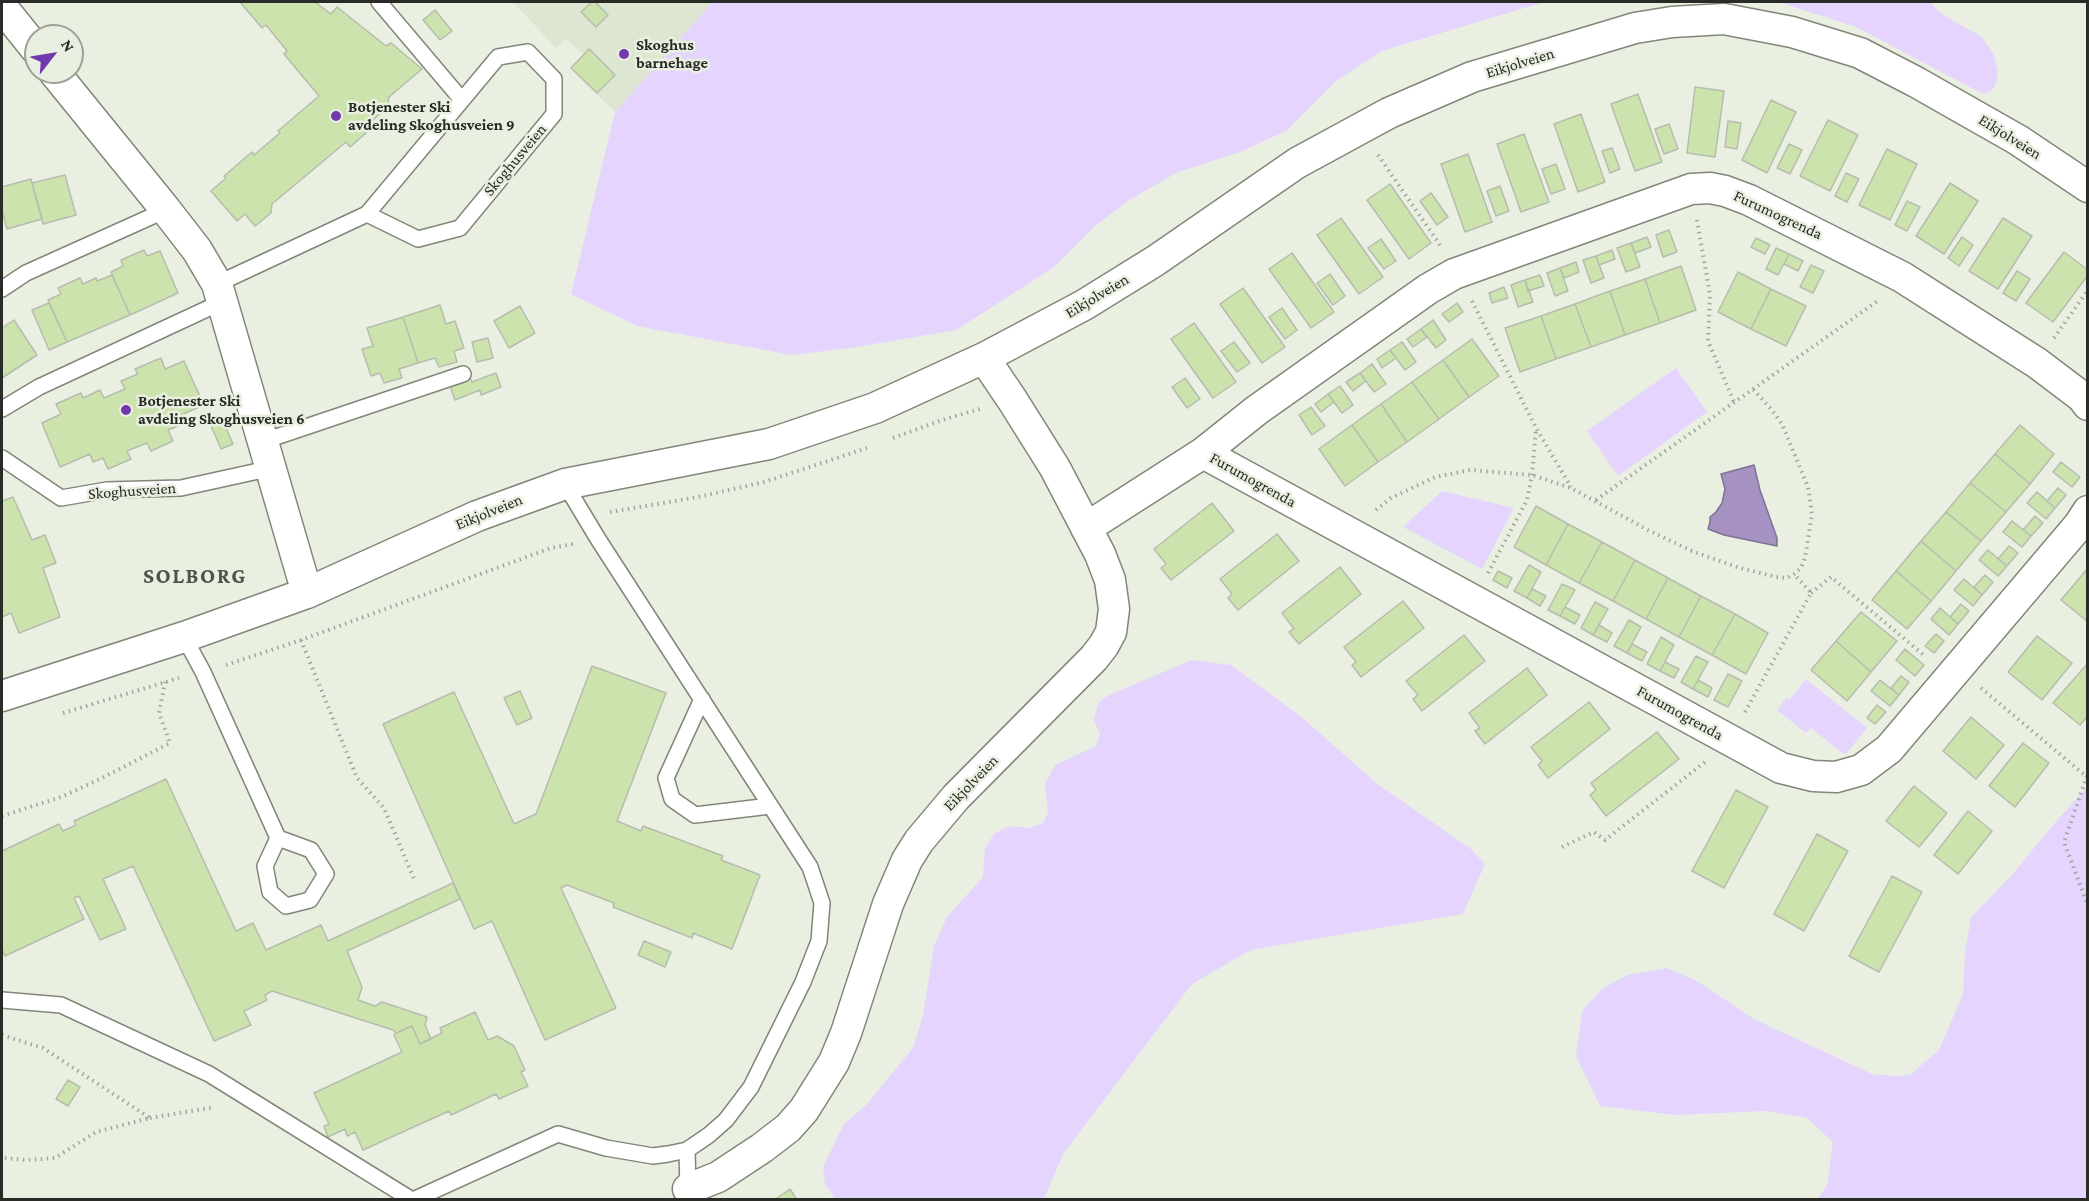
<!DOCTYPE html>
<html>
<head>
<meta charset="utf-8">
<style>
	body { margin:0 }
	#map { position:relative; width:2089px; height:1201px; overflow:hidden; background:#eaf0e1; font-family:"Crimson Pro",serif }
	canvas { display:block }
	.frame { position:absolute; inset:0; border:3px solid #292b26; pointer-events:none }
	.north { position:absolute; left:24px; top:24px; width:60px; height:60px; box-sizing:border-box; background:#eaf0e1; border:2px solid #9da196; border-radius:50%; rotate:59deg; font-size:16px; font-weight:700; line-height:24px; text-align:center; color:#292b26 }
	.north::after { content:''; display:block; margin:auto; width:21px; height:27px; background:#7238ae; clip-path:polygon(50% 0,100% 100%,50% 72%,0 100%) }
</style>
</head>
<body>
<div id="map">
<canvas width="2089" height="1201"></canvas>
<div class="frame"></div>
<div class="north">N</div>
</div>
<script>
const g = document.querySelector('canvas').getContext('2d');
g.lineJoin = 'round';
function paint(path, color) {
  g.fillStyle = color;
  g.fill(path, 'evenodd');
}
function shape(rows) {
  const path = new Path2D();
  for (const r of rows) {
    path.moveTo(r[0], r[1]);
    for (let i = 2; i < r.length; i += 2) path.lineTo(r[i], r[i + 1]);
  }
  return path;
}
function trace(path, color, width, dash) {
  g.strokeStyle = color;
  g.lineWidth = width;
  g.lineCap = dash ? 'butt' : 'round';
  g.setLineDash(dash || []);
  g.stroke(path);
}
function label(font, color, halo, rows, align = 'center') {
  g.font = font + ' "Crimson Pro",serif';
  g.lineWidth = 5;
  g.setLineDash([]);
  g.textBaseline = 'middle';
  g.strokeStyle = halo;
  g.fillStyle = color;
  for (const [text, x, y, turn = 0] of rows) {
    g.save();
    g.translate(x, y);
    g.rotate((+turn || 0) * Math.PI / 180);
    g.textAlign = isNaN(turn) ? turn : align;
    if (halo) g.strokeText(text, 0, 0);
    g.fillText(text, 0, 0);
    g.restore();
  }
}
const built = shape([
	[513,2,713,2,615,112,575,73,587,58,566,39,556,48]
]);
const green = shape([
	[713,2,1544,2,1382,51,1335,82,1286,131,1240,152,1178,172,1128,201,1095,226,1053,268,956,330,850,348,791,355,637,326,571,294,615,112],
	[1778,2,1930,2,1940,13,1982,37,1994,55,1998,72,1996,84,1990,92,1983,94,1856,27],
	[1676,368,1707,412,1618,476,1587,431],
	[1442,491,1514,508,1482,569,1403,527],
	[1192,660,1231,665,1304,719,1376,783,1471,849,1485,864,1463,914,1251,950,1192,984,1063,1154,1044,1199,835,1199,825,1184,823,1167,844,1124,866,1105,913,1048,923,1015,934,946,947,917,983,877,985,848,994,834,1009,826,1029,828,1043,823,1048,813,1045,784,1055,765,1096,746,1100,734,1094,720,1098,703,1107,696],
	[1806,679,1867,728,1845,755,1811,728,1806,733,1777,710,1786,698,1789,700],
	[2087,787,2087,1199,1818,1199,1827,1185,1833,1142,1807,1118,1766,1111,1675,1115,1600,1106,1576,1056,1582,1011,1602,989,1627,975,1667,968,1697,981,1754,1019,1872,1074,1895,1076,1910,1075,1939,1050,1963,994,1965,953,1971,917,2010,877,2059,818]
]);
const water = shape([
	[1754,465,1760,490,1777,538,1777,546,1724,535,1708,529,1710,522,1710,517,1716,512,1722,503,1725,489,1721,474,1754,465]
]);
const building = shape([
	[240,2,315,2,331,14,337,7,386,46,391,43,422,69,389,97,387,108,368,124,366,133,350,147,346,142,272,204,271,213,255,226,245,214,237,221,211,191,226,178,224,176,252,152,254,155,280,133,278,131,319,96,284,54,287,51,266,25,262,28,240,2],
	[592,2,595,2,608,15,596,27,581,12,592,2],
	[435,10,452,31,440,40,423,20,435,10],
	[589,49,615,75,597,93,571,68,589,49],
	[1695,87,1724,91,1715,157,1687,153,1695,87],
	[1638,94,1662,162,1635,171,1611,104,1638,94],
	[1771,100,1796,112,1767,173,1742,160,1771,100],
	[1581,114,1605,182,1578,192,1554,124,1581,114],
	[1828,120,1858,135,1830,191,1800,176,1828,120],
	[1728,121,1741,123,1737,149,1725,147,1728,121],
	[1669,124,1678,149,1664,154,1655,129,1669,124],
	[1524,134,1549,202,1521,212,1497,144,1524,134],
	[1789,144,1802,150,1790,174,1777,168,1789,144],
	[1612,148,1620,169,1610,173,1602,151,1612,148],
	[1887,149,1917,164,1890,220,1859,205,1887,149],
	[1468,154,1492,222,1465,232,1441,164,1468,154],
	[1556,164,1565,189,1551,194,1542,169,1556,164],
	[1846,173,1859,179,1847,202,1835,196,1846,173],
	[65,175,76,215,43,224,32,183,65,175],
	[31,179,42,219,7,229,2,210,2,187,31,179],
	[1950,183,1978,201,1944,254,1916,236,1950,183],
	[1390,184,1431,243,1409,259,1367,200,1390,184],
	[1500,186,1509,211,1496,216,1487,191,1500,186],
	[1431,193,1448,217,1437,225,1420,201,1431,193],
	[1907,201,1920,207,1907,231,1895,225,1907,201],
	[1341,218,1383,277,1359,294,1317,235,1341,218],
	[2003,218,2032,236,1998,289,1969,271,2003,218],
	[1669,230,1677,252,1663,257,1656,235,1669,230],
	[1647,237,1651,247,1635,253,1631,243,1647,237],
	[1962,237,1973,245,1959,266,1948,258,1962,237],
	[1756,238,1770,245,1765,254,1751,247,1756,238],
	[1381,239,1396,261,1384,269,1368,248,1381,239],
	[1631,243,1640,267,1626,272,1617,248,1631,243],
	[1776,248,1789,254,1778,275,1766,269,1776,248],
	[144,250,147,256,160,251,178,293,130,315,111,272,123,266,121,260,144,250],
	[1612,250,1615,259,1599,265,1596,256,1612,250],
	[2064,252,2088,270,2088,275,2053,322,2026,303,2064,252],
	[1292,253,1334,312,1311,328,1269,269,1292,253],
	[1789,254,1803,261,1798,271,1784,264,1789,254],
	[1596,256,1604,278,1591,283,1583,260,1596,256],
	[1576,262,1579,272,1564,278,1560,268,1576,262],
	[1811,265,1824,271,1813,293,1800,287,1811,265],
	[1681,266,1696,310,1660,323,1645,279,1681,266],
	[1560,268,1568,291,1555,296,1547,273,1560,268],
	[2017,271,2030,279,2016,301,2003,293,2017,271],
	[1738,272,1771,289,1751,329,1718,312,1738,272],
	[1330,274,1345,296,1333,305,1317,283,1330,274],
	[112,275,130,315,67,342,48,300,61,294,58,288,80,278,83,284,96,278,97,281,112,275],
	[1540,275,1544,286,1528,291,1525,280,1540,275],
	[1645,279,1660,323,1625,335,1610,291,1645,279],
	[1525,280,1533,302,1518,307,1511,285,1525,280],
	[1504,287,1508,298,1492,303,1489,293,1504,287],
	[1243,288,1285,347,1262,363,1220,304,1243,288],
	[1771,289,1806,306,1786,346,1751,329,1771,289],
	[1610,291,1625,335,1591,347,1575,304,1610,291],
	[49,303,67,342,49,350,32,310,49,303],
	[1457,303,1463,312,1449,322,1442,314,1457,303],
	[1575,304,1591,347,1556,359,1541,316,1575,304],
	[440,305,446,324,455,321,464,348,454,351,457,362,439,367,435,358,418,363,403,317,440,305],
	[520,306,535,333,509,348,494,321,520,306],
	[1282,308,1297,330,1285,339,1269,317,1282,308],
	[1541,316,1556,359,1520,372,1505,328,1541,316],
	[403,317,418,363,399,369,402,378,384,383,380,373,371,376,362,349,373,346,367,328,403,317],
	[14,320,37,355,2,378,2,328,14,320],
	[1433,320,1446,340,1436,348,1421,329,1433,320],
	[1194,323,1236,382,1213,398,1171,339,1194,323],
	[1421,329,1427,337,1413,347,1407,339,1421,329],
	[488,338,493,358,477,362,472,342,488,338],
	[1472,339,1499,376,1469,397,1443,360,1472,339],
	[1234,342,1250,363,1237,372,1221,351,1234,342],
	[1402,342,1416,362,1405,370,1390,350,1402,342],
	[1390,350,1396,358,1382,368,1377,359,1390,350],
	[161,358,165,369,184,361,204,405,174,418,178,426,168,430,173,441,151,451,147,443,127,451,131,459,108,469,103,458,93,462,90,454,60,467,42,423,61,414,56,404,81,393,83,398,100,390,104,398,125,389,121,381,138,374,135,369,161,358],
	[1443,360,1469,397,1439,419,1412,382,1443,360],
	[1372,364,1386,384,1374,392,1360,373,1372,364],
	[496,373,501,387,481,395,480,390,455,400,449,383,469,375,472,382,496,373],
	[1360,373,1366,381,1353,391,1346,382,1360,373],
	[1185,378,1200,399,1187,408,1172,387,1185,378],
	[1412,382,1439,419,1407,442,1381,404,1412,382],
	[1340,386,1353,405,1342,413,1328,394,1340,386],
	[1328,394,1334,402,1321,412,1315,404,1328,394],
	[1381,404,1407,442,1378,462,1352,425,1381,404],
	[1311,407,1325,426,1312,435,1299,415,1311,407],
	[223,421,233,444,221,449,211,426,223,421],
	[1352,425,1378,462,1345,486,1319,449,1352,425],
	[2020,425,2054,454,2030,484,1995,454,2020,425],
	[1995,454,2030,484,2006,512,1970,483,1995,454],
	[2061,462,2080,477,2072,487,2053,472,2061,462],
	[1970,483,2006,512,1981,541,1946,512,1970,483],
	[2058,488,2066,495,2055,508,2047,501,2058,488],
	[2037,492,2055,508,2046,519,2027,503,2037,492],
	[13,497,32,540,45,535,56,563,43,568,60,617,19,633,11,613,2,617,2,501,13,497],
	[1212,503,1234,531,1171,580,1161,568,1166,564,1154,549,1212,503],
	[1536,506,1568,524,1546,565,1514,547,1536,506],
	[1946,512,1981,541,1956,571,1921,541,1946,512],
	[2035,516,2043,523,2031,536,2023,530,2035,516],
	[2012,521,2031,536,2022,547,2003,532,2012,521],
	[1568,524,1602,542,1579,583,1546,565,1568,524],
	[1277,534,1299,561,1238,610,1228,598,1232,594,1220,579,1277,534],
	[1921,541,1956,571,1931,601,1896,571,1921,541],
	[1602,542,1635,560,1613,601,1579,583,1602,542],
	[2009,546,2018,553,2007,566,1998,559,2009,546],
	[1988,550,2007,566,1998,576,1979,560,1988,550],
	[1635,560,1668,578,1646,619,1613,601,1635,560],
	[1529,565,1541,572,1527,598,1514,591,1529,565],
	[1340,567,1361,594,1299,644,1289,632,1294,629,1282,613,1340,567],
	[2088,568,2088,622,2061,600,2088,568],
	[1498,571,1512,578,1507,588,1493,580,1498,571],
	[1896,571,1931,601,1907,629,1872,600,1896,571],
	[1985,575,1993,582,1982,595,1974,587,1985,575],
	[1668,578,1701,596,1679,637,1646,619,1668,578],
	[1964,579,1982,595,1973,606,1954,590,1964,579],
	[1562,584,1575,590,1560,616,1548,610,1562,584],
	[1532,589,1546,596,1540,606,1527,598,1532,589],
	[1701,596,1735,614,1712,655,1679,637,1701,596],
	[1403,601,1424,628,1361,677,1352,665,1356,662,1344,647,1403,601],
	[1595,602,1608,609,1593,635,1581,628,1595,602],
	[1961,604,1969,611,1958,624,1950,617,1961,604],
	[1565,607,1580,615,1575,624,1560,616,1565,607],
	[1940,608,1958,624,1949,635,1931,619,1940,608],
	[1861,612,1897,641,1871,672,1836,641,1861,612],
	[1735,614,1768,633,1746,674,1712,655,1735,614],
	[1629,620,1641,627,1627,653,1614,646,1629,620],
	[1599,625,1612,633,1607,642,1593,635,1599,625],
	[1936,634,1944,641,1934,653,1925,646,1936,634],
	[1464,635,1485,661,1422,711,1413,699,1418,695,1406,681,1464,635],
	[2037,636,2072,663,2042,700,2008,672,2037,636],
	[1661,637,1674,645,1660,671,1647,664,1661,637],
	[1836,641,1871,672,1847,701,1811,670,1836,641],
	[1632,644,1647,652,1642,661,1627,653,1632,644],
	[1905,649,1924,665,1915,676,1896,660,1905,649],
	[1696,656,1708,662,1693,689,1681,682,1696,656],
	[1665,662,1679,669,1674,678,1660,671,1665,662],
	[2088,663,2088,716,2080,725,2053,703,2088,663],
	[592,666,666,693,617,821,641,831,643,826,723,856,721,860,760,875,732,949,693,933,692,938,613,907,614,903,567,885,561,888,616,1008,545,1040,492,921,474,929,383,724,454,692,514,824,536,814,592,666],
	[1527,668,1547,695,1485,744,1475,731,1480,728,1469,713,1527,668],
	[1728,674,1742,681,1728,707,1714,700,1728,674],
	[1901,676,1909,682,1899,695,1891,688,1901,676],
	[1698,680,1712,688,1708,697,1693,689,1698,680],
	[1880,680,1899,695,1890,706,1871,691,1880,680],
	[520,691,532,718,517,725,504,698,520,691],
	[1589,702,1610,729,1548,778,1538,765,1542,761,1531,747,1589,702],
	[1877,705,1886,712,1875,724,1867,718,1877,705],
	[1971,717,2004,745,1976,779,1943,751,1971,717],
	[1657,732,1679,759,1606,816,1590,795,1596,790,1591,783,1657,732],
	[2023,743,2049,763,2015,807,1989,786,2023,743],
	[166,779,236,931,253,923,266,950,321,925,328,941,453,883,460,899,347,951,362,987,358,1000,375,1006,382,1002,427,1017,425,1025,431,1039,420,1044,412,1026,396,1033,393,1030,272,991,265,995,267,1000,244,1011,251,1025,214,1041,133,866,103,879,126,929,100,940,79,896,74,898,84,919,5,956,2,949,2,851,59,824,63,831,76,825,74,821,166,779],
	[1914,786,1947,813,1919,847,1886,821,1914,786],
	[1736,790,1768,807,1724,888,1692,871,1736,790],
	[1968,811,1992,831,1958,874,1934,855,1968,811],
	[1817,834,1848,851,1804,931,1774,914,1817,834],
	[1892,876,1922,892,1879,972,1849,956,1892,876],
	[644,941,671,952,665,967,638,955,644,941],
	[475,1012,488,1040,497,1036,514,1046,525,1070,521,1072,528,1086,499,1099,496,1094,451,1115,449,1111,363,1150,355,1132,347,1136,345,1129,328,1137,324,1126,329,1124,314,1093,402,1052,394,1035,396,1033,412,1026,420,1044,442,1033,440,1028,475,1012],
	[68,1080,80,1087,68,1106,56,1099,68,1080],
	[790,1189,797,1200,774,1200,790,1189]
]);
const path = shape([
	[1378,155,1440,245],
	[1697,220,1710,295,1708,341,1734,402],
	[1472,301,1536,428,1571,487],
	[2054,338,2088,290],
	[893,438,942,420,980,409],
	[1596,500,1879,300],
	[1376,510,1391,498,1435,477,1470,470,1532,475,1571,488,1648,530,1692,551,1740,568,1776,577,1787,578,1794,574,1801,568,1805,558,1812,514,1808,487,1782,424,1771,409,1752,388],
	[610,512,698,497,764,482,867,448],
	[1488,573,1527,500,1532,475,1536,429],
	[1811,593,1831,577,1926,657],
	[301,640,357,778,384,808,415,881],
	[226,665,301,640,551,548,573,544],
	[1981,688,2087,777],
	[1745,712,1811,593,1794,574],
	[63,713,179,678],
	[2087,776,2064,842,2088,906],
	[2,816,61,797,98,780,170,743,159,713,165,682],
	[1562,847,1594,832,1605,840,1705,762],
	[2,1035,43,1048,150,1118,96,1132,55,1158,27,1160,2,1158],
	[150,1118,215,1107]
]);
const service = shape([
	[379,2,462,100],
	[217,284,367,214,498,57,528,52,554,79,554,114,460,228,418,239,367,214],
	[2,289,26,273,166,210],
	[2,409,39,387,224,301],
	[264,441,463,374],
	[2,458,61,498,107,490,181,488,272,468],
	[184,637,203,672,278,838,265,866,270,892,286,906,310,900,326,874,311,850,278,838],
	[702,699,666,778,672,799,695,815,770,806],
	[2,1000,61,1005,209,1074,412,1200],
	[687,1150,688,1191],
	[413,1200,558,1134,606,1148,653,1156,668,1154,687,1150,709,1135,726,1120,751,1087,803,982,819,941,822,903,810,867,598,539,565,484]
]);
const minor = shape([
	[2,7,36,49],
	[54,72,166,210,197,250,217,284,307,593],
	[1203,453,1781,768,1813,776,1836,777,1861,770,1889,749,2079,525,2088,511],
	[1086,528,1203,453,1257,410,1428,289,1454,274,1691,189,1710,188,1725,191,1749,200,1902,277,2037,363,2082,397,2088,405],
	[2,696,184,637,307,593,477,516,565,484,769,444,875,408,984,358,1084,305,1155,261,1297,163,1389,113,1472,77,1635,28,1672,22,1724,19,1792,32,1860,53,1916,82,2018,140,2088,187],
	[688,1189,718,1177,762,1148,788,1128,804,1110,834,1062,846,1033,888,904,907,860,919,841,956,797,1094,658,1104,645,1111,632,1114,609,1110,580,1100,554,1055,468,1013,401,984,358]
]);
const markers = [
	[624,54,6,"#7238ae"],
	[336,116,6,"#7238ae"],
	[126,410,6,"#7238ae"]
];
const poiNames = [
	["Skoghus",636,45],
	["barnehage",636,63],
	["Botjenester Ski",348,107],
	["avdeling Skoghusveien 9",348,125],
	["Botjenester Ski",138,401],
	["avdeling Skoghusveien 6",138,419]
];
const streetNames = [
	["Eikjolveien",1520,63,-17],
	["Eikjolveien",2010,137,32],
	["Skoghusveien",515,160,-50],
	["Furumogrenda",1778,215,25],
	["Eikjolveien",1097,296,-31],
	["Furumogrenda",1253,480,29],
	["Skoghusveien",132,491,-4],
	["Eikjolveien",489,512,-22],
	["Furumogrenda",1680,713,29],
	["Eikjolveien",971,783,-46]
];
const districtNames = [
	["SOLBORG",195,576]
];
paint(built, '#dce6d1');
paint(green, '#e4d4fe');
paint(water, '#a591c2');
trace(water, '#807293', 1.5);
paint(building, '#cde3ae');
trace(building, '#b6bcae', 1.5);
trace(service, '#818679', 18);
trace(minor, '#818679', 33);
trace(path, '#a1a69a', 4, [1.5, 4.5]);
trace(service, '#fff', 15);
trace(minor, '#fff', 30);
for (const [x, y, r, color] of markers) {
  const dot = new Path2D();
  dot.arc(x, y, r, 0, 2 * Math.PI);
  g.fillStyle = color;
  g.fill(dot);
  trace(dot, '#eaf0e1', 2);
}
label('bold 16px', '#292b26', '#eaf0e1', poiNames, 'left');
label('16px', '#292b26', '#eaf0e1', streetNames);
g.letterSpacing = '1.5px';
label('bold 22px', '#4f5448', '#eaf0e1', districtNames);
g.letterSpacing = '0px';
</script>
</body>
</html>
